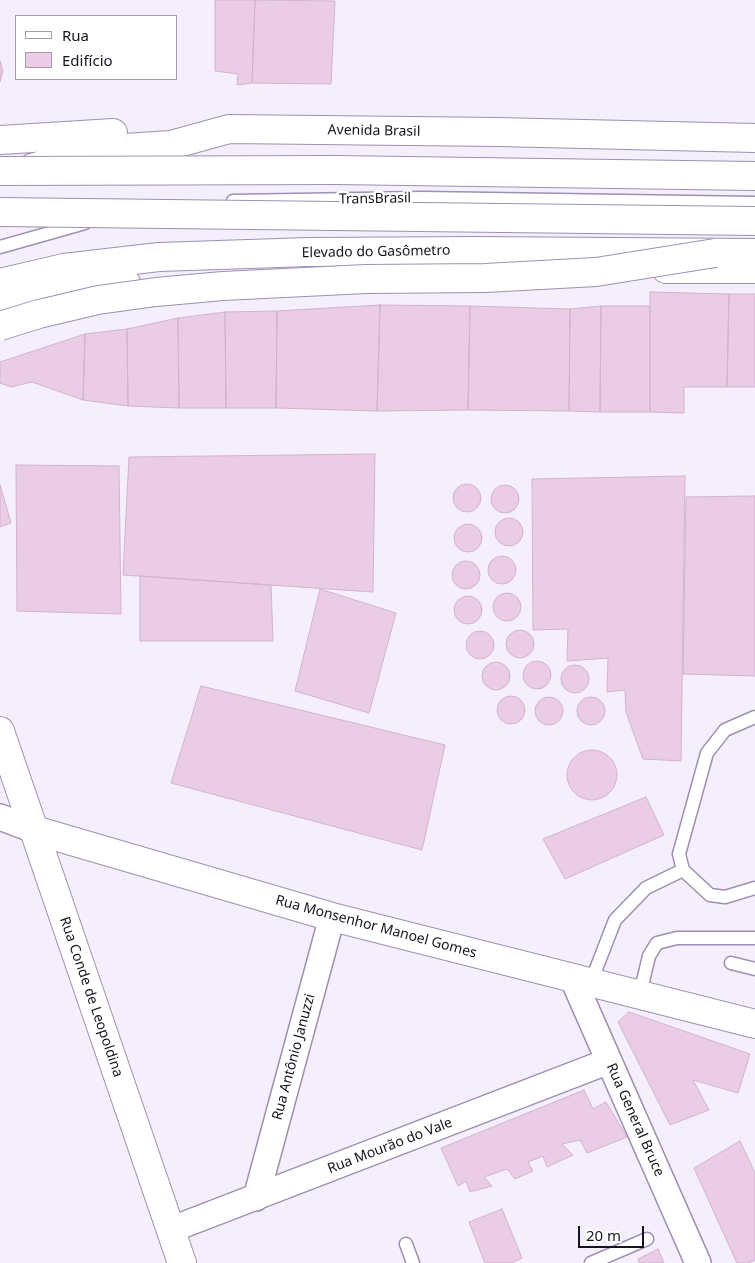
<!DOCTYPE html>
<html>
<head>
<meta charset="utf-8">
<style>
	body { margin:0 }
	#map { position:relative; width:755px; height:1263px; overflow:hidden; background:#f4eefd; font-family:"Noto Sans",sans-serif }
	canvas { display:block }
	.legend { position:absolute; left:15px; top:15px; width:162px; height:65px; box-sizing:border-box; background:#fff; border:1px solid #a3a0a5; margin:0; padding:6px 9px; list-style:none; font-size:15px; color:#18121e }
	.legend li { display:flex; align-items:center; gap:10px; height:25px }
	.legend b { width:25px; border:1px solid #a3a0a5 }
	.scale { position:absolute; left:578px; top:1226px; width:66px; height:22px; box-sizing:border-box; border:2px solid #18121e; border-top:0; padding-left:6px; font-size:15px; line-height:18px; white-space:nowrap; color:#18121e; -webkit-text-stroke:4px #fff; paint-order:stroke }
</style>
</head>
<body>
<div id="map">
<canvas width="755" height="1263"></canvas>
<ul class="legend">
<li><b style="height:6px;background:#fff"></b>Rua</li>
<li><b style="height:14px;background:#ebcce7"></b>Edifício</li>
</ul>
<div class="scale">20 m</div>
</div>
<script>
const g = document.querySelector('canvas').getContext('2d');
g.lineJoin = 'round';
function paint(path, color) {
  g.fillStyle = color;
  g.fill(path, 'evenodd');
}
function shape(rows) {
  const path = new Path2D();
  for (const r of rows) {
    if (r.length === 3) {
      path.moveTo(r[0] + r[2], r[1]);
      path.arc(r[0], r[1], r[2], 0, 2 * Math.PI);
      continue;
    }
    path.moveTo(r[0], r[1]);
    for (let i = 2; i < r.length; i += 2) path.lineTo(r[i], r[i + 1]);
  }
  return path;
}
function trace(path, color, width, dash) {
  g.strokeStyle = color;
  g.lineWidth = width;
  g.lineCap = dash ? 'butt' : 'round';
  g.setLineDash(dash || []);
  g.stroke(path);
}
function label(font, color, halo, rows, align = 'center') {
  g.font = font + ' "Noto Sans",sans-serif';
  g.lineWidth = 5;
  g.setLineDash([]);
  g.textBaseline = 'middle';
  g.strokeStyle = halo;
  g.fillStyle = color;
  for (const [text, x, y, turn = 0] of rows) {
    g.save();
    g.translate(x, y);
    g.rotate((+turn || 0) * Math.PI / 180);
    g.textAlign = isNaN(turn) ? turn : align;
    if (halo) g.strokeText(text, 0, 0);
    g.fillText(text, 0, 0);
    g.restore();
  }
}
const building = shape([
	[215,0,255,0,252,83,237,85,238,74,215,71,215,0],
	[255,0,335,1,331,84,252,83,255,0],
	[0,61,3,71,0,82,0,61],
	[650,292,729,294,727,387,684,387,684,413,650,412,650,292],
	[729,294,755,294,755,387,727,387,729,294],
	[380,305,377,411,276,408,277,311,380,305],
	[380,305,470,306,468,410,377,411,380,305],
	[470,306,570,309,569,411,468,410,470,306],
	[601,306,650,306,650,412,600,412,601,306],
	[601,306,600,412,569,411,570,309,601,306],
	[277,311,276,408,226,408,225,312,277,311],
	[225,312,226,408,179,408,178,318,225,312],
	[178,318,179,408,128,406,127,329,178,318],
	[127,329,128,406,83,400,85,334,127,329],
	[85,334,83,400,32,382,11,387,0,383,0,362,85,334],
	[375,454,373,592,123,575,129,457,375,454],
	[16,465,119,466,121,614,17,611,16,465],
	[685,476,681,761,643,759,626,712,625,690,607,692,608,658,567,661,568,629,533,630,532,479,685,476],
	[467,498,14],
	[0,485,11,523,0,527,0,485],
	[505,499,14],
	[755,496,755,676,683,674,686,497,755,496],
	[509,532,14],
	[468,538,14],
	[502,570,14],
	[466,575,14],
	[140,576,271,585,273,641,140,641,140,576],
	[320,589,396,613,369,713,295,691,320,589],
	[507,607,14],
	[468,610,14],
	[520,644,14],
	[480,645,14],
	[537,675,14],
	[496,676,14],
	[575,679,14],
	[201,686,445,745,422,850,171,783,201,686],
	[511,710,14],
	[591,711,14],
	[549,711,14],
	[592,775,25],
	[646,797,664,835,565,879,543,839,646,797],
	[629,1012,750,1054,738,1093,693,1080,709,1110,670,1125,618,1022,629,1012],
	[584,1090,593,1109,606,1102,627,1137,587,1153,580,1140,562,1144,573,1155,547,1167,543,1156,528,1162,533,1171,515,1179,507,1169,484,1177,492,1186,470,1192,466,1181,458,1186,441,1148,584,1090],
	[740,1141,755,1173,755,1260,749,1263,737,1263,694,1168,740,1141],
	[502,1209,522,1258,512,1263,485,1263,469,1222,502,1209],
	[658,1249,664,1263,639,1263,638,1259,658,1249]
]);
const lane = shape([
	[233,201,423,198,755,203],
	[0,247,85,223],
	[755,717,725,730,707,753,679,854,683,870,710,895,725,897,755,888],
	[731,963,755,969],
	[591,982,615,920,646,888,683,870],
	[640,994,649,956,657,943,677,938,755,938],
	[406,1244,413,1263],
	[591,1263,647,1239]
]);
const street = shape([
	[0,817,34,830],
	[572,977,698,1263],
	[256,1198,332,917],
	[170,1230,609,1061]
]);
const secondary = shape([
	[666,269,755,269],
	[0,308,22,300,126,283],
	[0,731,182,1263],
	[34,830,332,917,755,1024]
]);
const highway = shape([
	[0,140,113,133],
	[32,168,93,150,171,145,229,129,498,132,755,138],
	[336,170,755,176],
	[0,283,64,268,159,257,308,252,475,251,755,253]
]);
const highwayBridge = shape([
	[0,171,336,170],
	[0,212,755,221],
	[0,326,39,314,98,300,156,292,223,286,366,279,485,278,596,272,715,253]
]);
const streetNames = [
	["Avenida Brasil",374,131,1],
	["TransBrasil",375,199,-1],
	["Elevado do Gasômetro",376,252,-1],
	["Rua Monsenhor Manoel Gomes",376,927,15],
	["Rua Conde de Leopoldina",91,997,71],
	["Rua Antônio Januzzi",294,1057,-75],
	["Rua General Bruce",635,1120,66],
	["Rua Mourão do Vale",390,1146,-21]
];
paint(building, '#ebcce7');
trace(building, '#d2b3ce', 1);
trace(lane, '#9e90b0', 15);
trace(street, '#9e90b0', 28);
trace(secondary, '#9e90b0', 30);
trace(highway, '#9e90b0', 30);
trace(lane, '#fff', 12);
trace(street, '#fff', 25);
trace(secondary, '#fff', 28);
trace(highway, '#fff', 28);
trace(highwayBridge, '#9e90b0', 30, []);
trace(highwayBridge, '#fff', 28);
label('14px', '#18121e', '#fff', streetNames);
</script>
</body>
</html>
